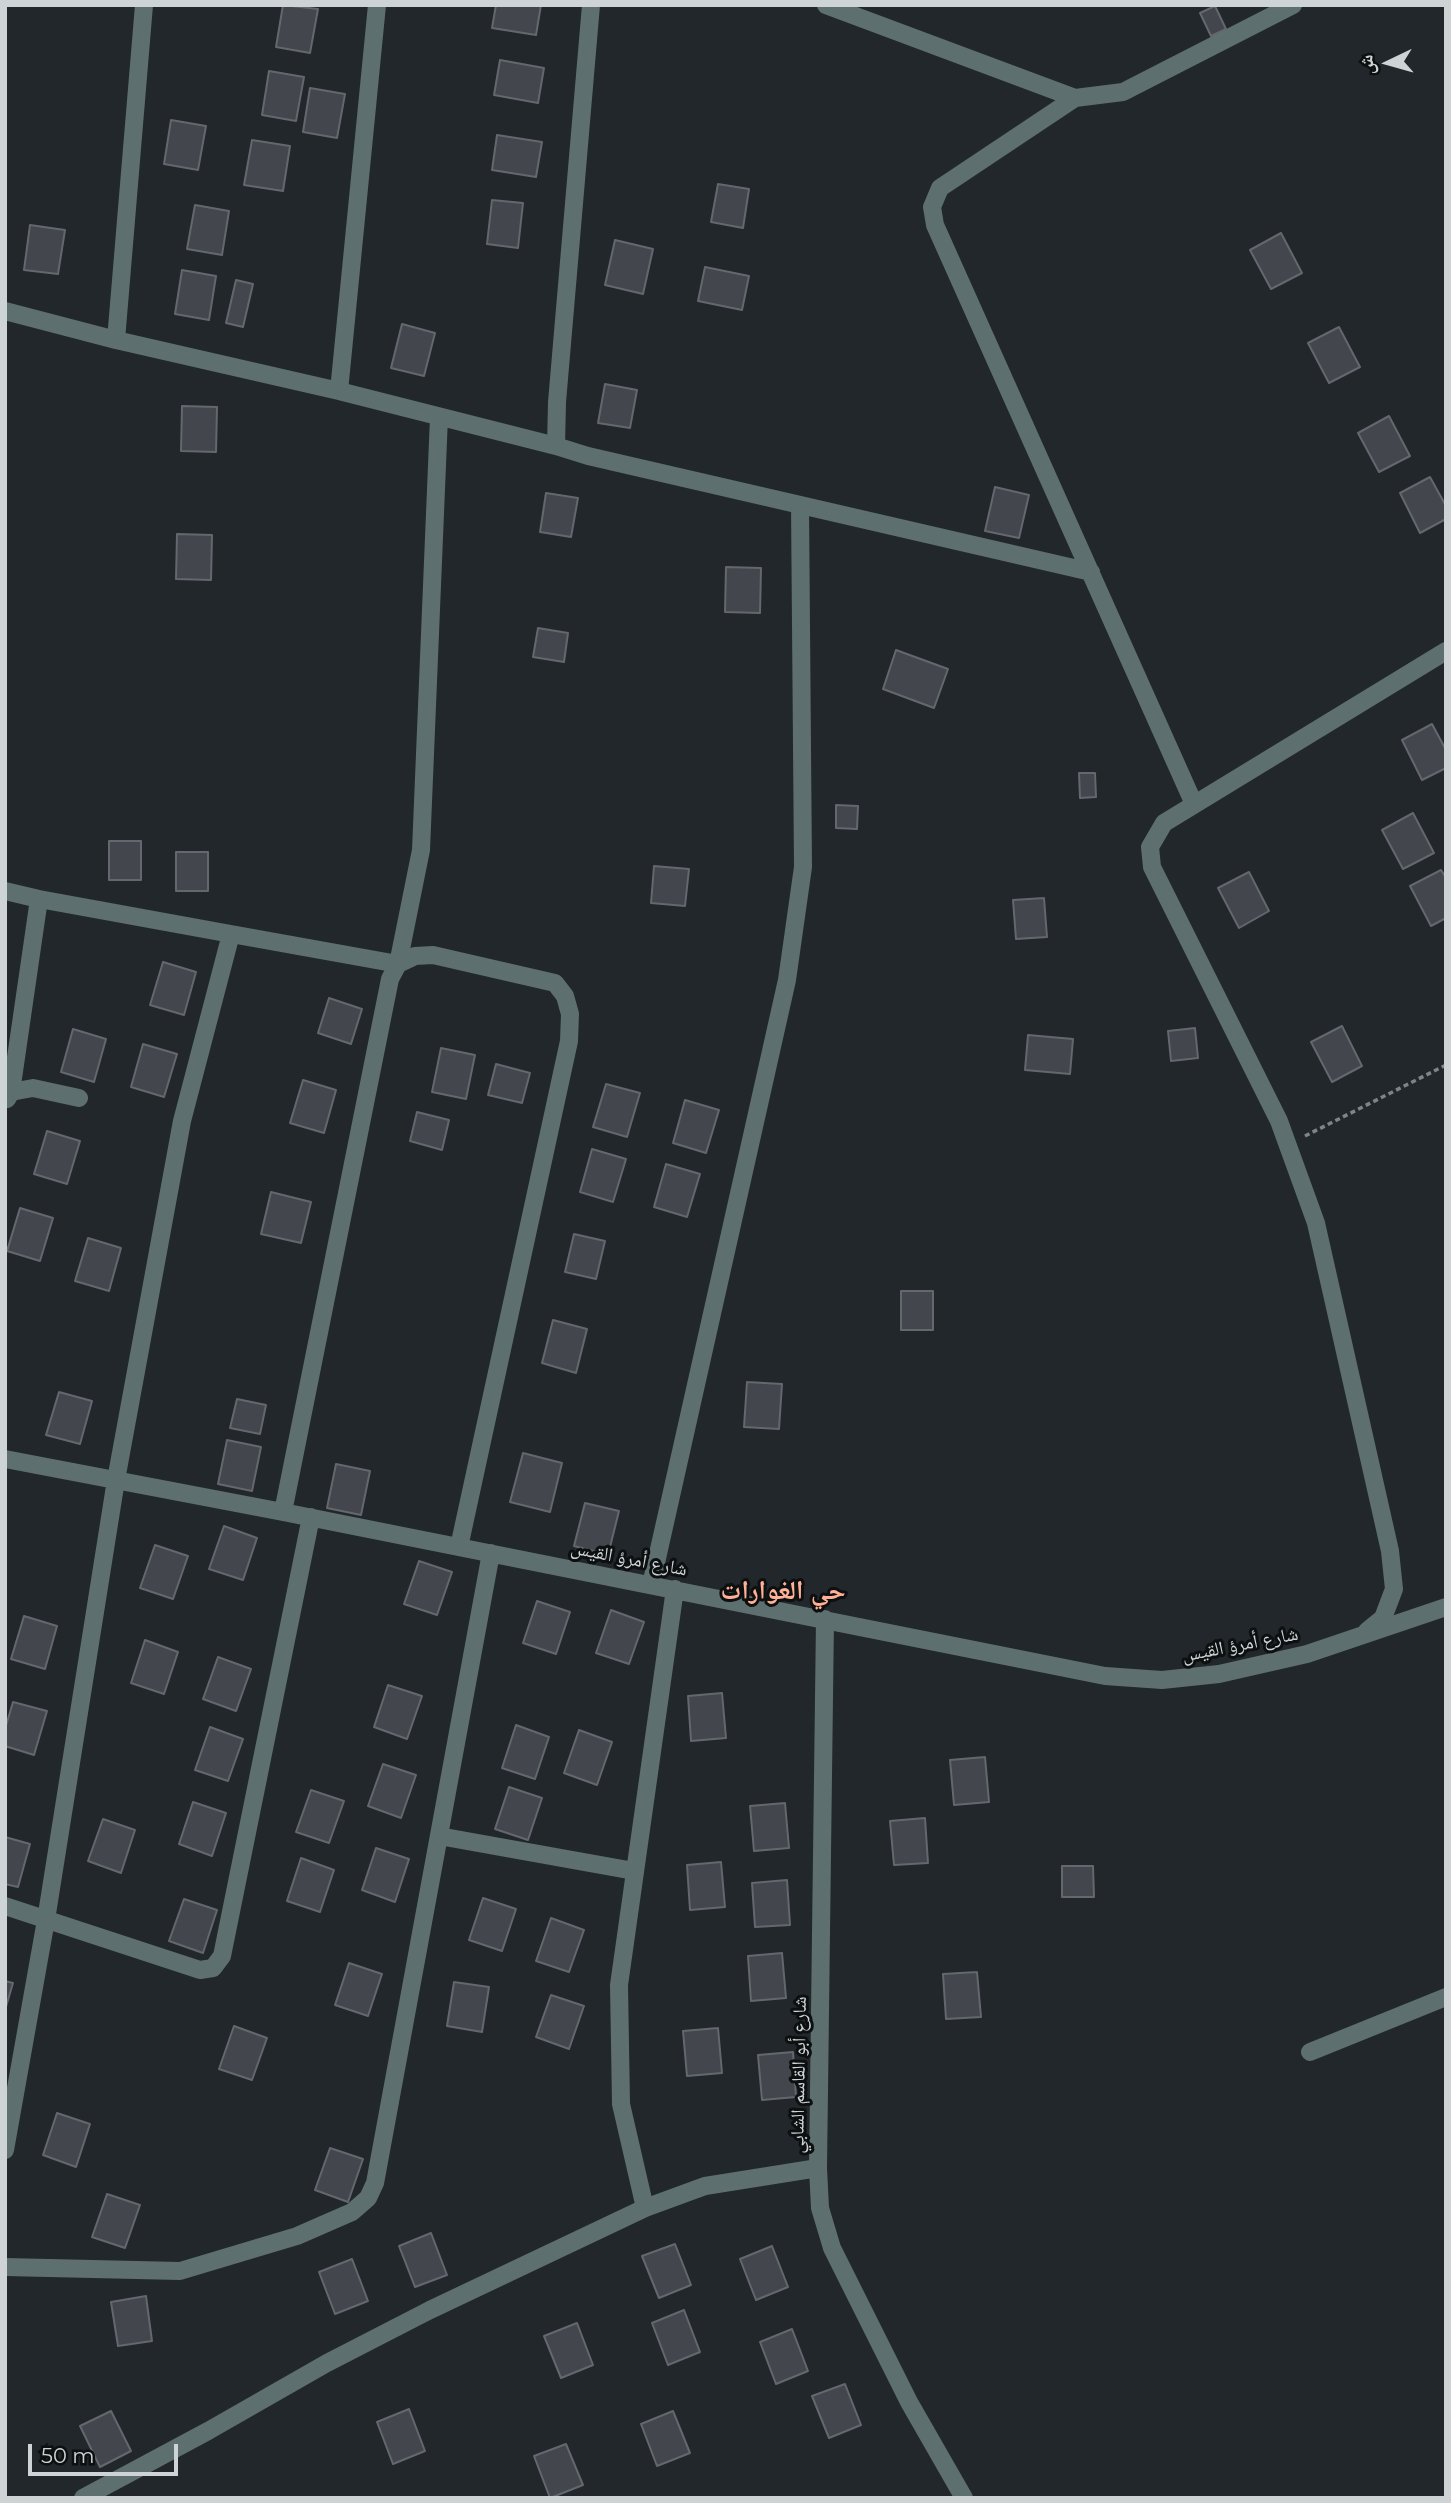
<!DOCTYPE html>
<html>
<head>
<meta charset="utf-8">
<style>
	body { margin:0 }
	#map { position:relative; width:1451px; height:2503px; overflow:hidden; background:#21272b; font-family:Montserrat,"Noto Naskh Arabic",sans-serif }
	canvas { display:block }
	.frame { position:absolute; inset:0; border:7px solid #ced3d5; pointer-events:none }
	.north { position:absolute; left:1353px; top:28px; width:70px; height:70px; -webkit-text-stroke:5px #0d1011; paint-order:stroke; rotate:265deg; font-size:19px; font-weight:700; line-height:28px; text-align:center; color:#ced3d5 }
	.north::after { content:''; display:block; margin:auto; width:24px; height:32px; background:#ced3d5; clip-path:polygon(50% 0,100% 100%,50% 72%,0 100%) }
	.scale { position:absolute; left:28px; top:2444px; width:150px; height:32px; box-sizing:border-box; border:4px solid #ced3d5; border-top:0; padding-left:9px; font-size:21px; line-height:24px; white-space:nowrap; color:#ced3d5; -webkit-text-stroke:5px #0d1011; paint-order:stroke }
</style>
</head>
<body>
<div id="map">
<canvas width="1451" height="2503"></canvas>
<div class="frame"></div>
<div class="north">ش</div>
<div class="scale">50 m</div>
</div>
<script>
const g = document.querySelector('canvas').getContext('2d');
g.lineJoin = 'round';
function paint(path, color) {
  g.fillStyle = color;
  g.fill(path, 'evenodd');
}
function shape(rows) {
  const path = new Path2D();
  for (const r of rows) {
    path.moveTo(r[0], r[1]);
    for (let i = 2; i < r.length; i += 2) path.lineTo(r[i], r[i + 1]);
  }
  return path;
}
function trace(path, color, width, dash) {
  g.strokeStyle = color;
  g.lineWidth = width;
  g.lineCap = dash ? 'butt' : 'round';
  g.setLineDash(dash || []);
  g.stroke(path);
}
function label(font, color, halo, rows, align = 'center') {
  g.font = font + ' Montserrat,"Noto Naskh Arabic",sans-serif';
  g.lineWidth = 6;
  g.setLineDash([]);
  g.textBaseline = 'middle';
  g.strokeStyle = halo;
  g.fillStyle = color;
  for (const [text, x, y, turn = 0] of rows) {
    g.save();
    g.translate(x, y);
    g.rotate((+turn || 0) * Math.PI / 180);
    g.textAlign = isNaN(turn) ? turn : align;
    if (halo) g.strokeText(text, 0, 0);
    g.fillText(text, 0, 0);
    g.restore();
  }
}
const building = shape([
	[283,5,318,9,310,53,276,47,283,5],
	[496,5,541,5,536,35,492,28,496,5],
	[1215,6,1226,29,1211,36,1200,13,1215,6],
	[500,60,544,68,538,103,494,95,500,60],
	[269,71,304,77,296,121,262,115,269,71],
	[310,88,345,94,337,138,303,132,310,88],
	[171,120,206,126,198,170,164,164,171,120],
	[497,135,542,142,536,177,492,170,497,135],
	[252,140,290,146,283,191,244,185,252,140],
	[718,184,749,189,743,228,711,222,718,184],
	[492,200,523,203,518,248,487,244,492,200],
	[195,205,229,211,222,255,187,249,195,205],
	[30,225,65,230,58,274,24,270,30,225],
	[1281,233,1302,273,1271,289,1250,250,1281,233],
	[615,240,653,249,643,294,605,285,615,240],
	[705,267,749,276,742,310,698,301,705,267],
	[182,270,216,276,209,320,175,314,182,270],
	[236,280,253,284,243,327,226,323,236,280],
	[402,324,435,333,424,376,391,368,402,324],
	[1339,327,1360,367,1329,383,1308,343,1339,327],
	[605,384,637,390,630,428,598,423,605,384],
	[182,406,217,407,216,452,181,451,182,406],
	[1389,416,1410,456,1379,472,1358,433,1389,416],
	[1430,477,1446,506,1446,519,1420,533,1400,493,1430,477],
	[995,487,1029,495,1019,538,985,531,995,487],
	[546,493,578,498,571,537,540,532,546,493],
	[177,534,212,535,211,580,176,579,177,534],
	[726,567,761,568,760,613,725,612,726,567],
	[538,628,568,633,564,662,533,657,538,628],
	[896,650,948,669,934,708,883,689,896,650],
	[1432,724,1446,750,1446,768,1422,780,1402,740,1432,724],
	[1079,773,1095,773,1096,797,1080,798,1079,773],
	[836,805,858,806,857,829,836,828,836,805],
	[1413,813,1434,853,1403,869,1382,830,1413,813],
	[109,841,141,841,141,880,109,880,109,841],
	[176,852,208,852,208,891,176,891,176,852],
	[654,866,689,869,685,906,651,903,654,866],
	[1441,870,1446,878,1446,918,1431,926,1410,886,1441,870],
	[1249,872,1269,911,1239,928,1218,888,1249,872],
	[1044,898,1047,937,1016,939,1013,900,1044,898],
	[163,962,196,972,184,1015,150,1005,163,962],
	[329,998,362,1009,351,1044,318,1033,329,998],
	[1342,1026,1362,1066,1332,1082,1311,1042,1342,1026],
	[1195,1028,1198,1058,1171,1061,1168,1031,1195,1028],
	[73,1029,106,1039,94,1082,61,1072,73,1029],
	[1028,1035,1073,1039,1070,1074,1025,1070,1028,1035],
	[143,1044,177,1054,164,1097,131,1087,143,1044],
	[441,1048,475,1055,466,1099,432,1092,441,1048],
	[496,1064,530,1073,522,1103,488,1095,496,1064],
	[303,1080,336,1090,324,1133,290,1123,303,1080],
	[606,1084,640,1093,627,1137,593,1127,606,1084],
	[685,1100,719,1110,706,1153,673,1143,685,1100],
	[417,1112,449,1120,442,1150,410,1141,417,1112],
	[47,1131,80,1141,67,1184,34,1174,47,1131],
	[592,1149,626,1159,613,1202,580,1192,592,1149],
	[666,1164,700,1174,687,1217,654,1207,666,1164],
	[271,1192,311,1202,301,1243,261,1234,271,1192],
	[20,1208,53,1218,40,1261,7,1251,20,1208],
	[574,1234,605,1241,596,1279,565,1272,574,1234],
	[88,1238,121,1248,109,1291,75,1281,88,1238],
	[901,1291,933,1291,933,1330,901,1330,901,1291],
	[553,1320,587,1329,576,1373,542,1363,553,1320],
	[747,1382,782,1384,779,1429,744,1427,747,1382],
	[59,1392,92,1401,80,1444,46,1435,59,1392],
	[237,1399,266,1405,260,1434,230,1428,237,1399],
	[227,1440,261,1447,252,1491,218,1484,227,1440],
	[523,1453,562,1463,550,1512,510,1502,523,1453],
	[336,1464,370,1471,361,1515,327,1508,336,1464],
	[585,1503,619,1511,608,1555,574,1546,585,1503],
	[224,1526,257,1538,243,1580,209,1569,224,1526],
	[155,1545,188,1556,173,1599,140,1588,155,1545],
	[419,1561,452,1572,437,1615,404,1604,419,1561],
	[537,1601,570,1612,556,1654,523,1643,537,1601],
	[611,1610,644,1622,629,1664,596,1653,611,1610],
	[24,1616,57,1626,45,1669,11,1659,24,1616],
	[145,1640,178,1652,164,1694,131,1683,145,1640],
	[218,1657,251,1669,236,1711,203,1699,218,1657],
	[388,1685,422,1696,407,1739,374,1727,388,1685],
	[722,1693,726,1738,691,1741,688,1696,722,1693],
	[13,1702,47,1711,34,1755,5,1746,5,1729,13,1702],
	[516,1725,549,1737,535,1779,502,1768,516,1725],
	[210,1727,243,1739,228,1781,195,1770,210,1727],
	[579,1730,612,1742,597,1785,564,1773,579,1730],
	[985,1757,989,1802,954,1805,950,1760,985,1757],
	[383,1764,416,1775,401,1818,368,1806,383,1764],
	[509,1787,542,1798,528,1840,495,1829,509,1787],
	[311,1790,344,1801,329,1843,296,1832,311,1790],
	[193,1802,226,1813,212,1856,179,1844,193,1802],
	[785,1803,789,1848,754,1851,750,1806,785,1803],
	[925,1818,928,1863,894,1865,890,1821,925,1818],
	[103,1819,135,1830,121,1873,88,1861,103,1819],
	[5,1837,30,1844,18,1887,5,1884,5,1837],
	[376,1848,409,1859,395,1902,362,1890,376,1848],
	[301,1858,334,1870,320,1912,287,1901,301,1858],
	[721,1862,725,1907,690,1910,687,1865,721,1862],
	[1062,1866,1093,1866,1094,1897,1062,1897,1062,1866],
	[787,1880,790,1925,755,1927,752,1883,787,1880],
	[483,1898,516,1909,502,1951,469,1940,483,1898],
	[184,1899,217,1910,203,1953,169,1941,184,1899],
	[551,1918,584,1930,569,1972,536,1961,551,1918],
	[782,1953,786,1998,751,2001,748,1956,782,1953],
	[349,1963,382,1974,368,2016,335,2005,349,1963],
	[977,1972,981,2017,946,2019,943,1974,977,1972],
	[5,1981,13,1983,5,2010,5,1981],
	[454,1982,489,1987,482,2032,447,2026,454,1982],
	[551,1995,584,2006,569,2049,536,2037,551,1995],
	[234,2026,267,2038,252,2080,219,2069,234,2026],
	[718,2028,722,2073,687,2076,683,2031,718,2028],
	[793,2052,796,2097,762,2100,758,2055,793,2052],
	[57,2113,90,2124,76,2167,43,2155,57,2113],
	[330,2148,363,2159,348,2202,315,2190,330,2148],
	[107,2194,140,2205,125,2248,92,2237,107,2194],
	[431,2233,447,2275,415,2287,399,2246,431,2233],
	[675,2244,691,2285,659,2298,642,2256,675,2244],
	[772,2246,788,2287,756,2300,740,2259,772,2246],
	[352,2259,368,2301,335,2314,319,2272,352,2259],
	[146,2296,152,2341,118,2346,111,2302,146,2296],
	[684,2310,700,2352,668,2365,652,2323,684,2310],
	[577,2323,593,2365,561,2378,544,2336,577,2323],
	[792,2329,808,2371,776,2384,760,2342,792,2329],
	[845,2384,861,2425,829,2438,812,2396,845,2384],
	[409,2409,425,2451,393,2464,377,2422,409,2409],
	[111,2411,131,2451,100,2467,80,2426,111,2411],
	[673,2411,690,2453,657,2466,641,2424,673,2411],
	[566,2444,583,2485,550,2498,534,2456,566,2444]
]);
const path = shape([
	[1305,1136,1446,1065]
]);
const minor = shape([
	[144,5,116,340,339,391,556,446],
	[591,5,557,402,556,446,588,456,1091,572],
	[826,5,1075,98,1123,92,1293,5],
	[1075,98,940,188,932,207,935,225,1194,804],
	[5,311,116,340],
	[339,391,377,5],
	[5,891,39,899],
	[11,1092,39,899,231,934],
	[7,1099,11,1092,33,1088,79,1098],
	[5,1459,283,1512,1105,1676,1162,1680,1219,1674,1307,1654,1446,1607],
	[283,1512,390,979,398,964,415,956,433,955,555,983,565,996,570,1014,569,1041,459,1547],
	[651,1585,787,980,803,867,800,505],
	[825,1619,818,2168,820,2208,832,2248,909,2402,964,2498],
	[1367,1631,1383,1618,1394,1589,1390,1551,1316,1223,1279,1121,1152,867,1150,847,1164,823,1446,651],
	[439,1836,634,1871],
	[5,1906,200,1970,213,1968,222,1956,311,1517],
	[1310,2052,1446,1997],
	[5,2150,46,1920,116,1480,182,1121,231,934,398,964,421,850,439,417],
	[645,2208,621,2104,619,1985,675,1589],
	[5,2267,180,2271,297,2236,352,2212,368,2198,375,2183,491,1553],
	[83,2498,208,2431,327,2363,430,2310,645,2208,705,2186,818,2168]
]);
const streetNames = [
	["شارع أمرؤ القيس",629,1559,11],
	["شارع أمرؤ القيس",1240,1645,-11],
	["شارع أبو القاسم الشابي",799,2075,-89]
];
const districtNames = [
	["حي الغوارات",783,1591]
];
paint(building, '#43464c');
trace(building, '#64676e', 2);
trace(path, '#7f8587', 3.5, [5, 3.5]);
trace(minor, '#5e6f70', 18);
label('19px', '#ced3d5', '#0d1011', streetNames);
label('bold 26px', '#ffb096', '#0d1011', districtNames);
</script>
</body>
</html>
